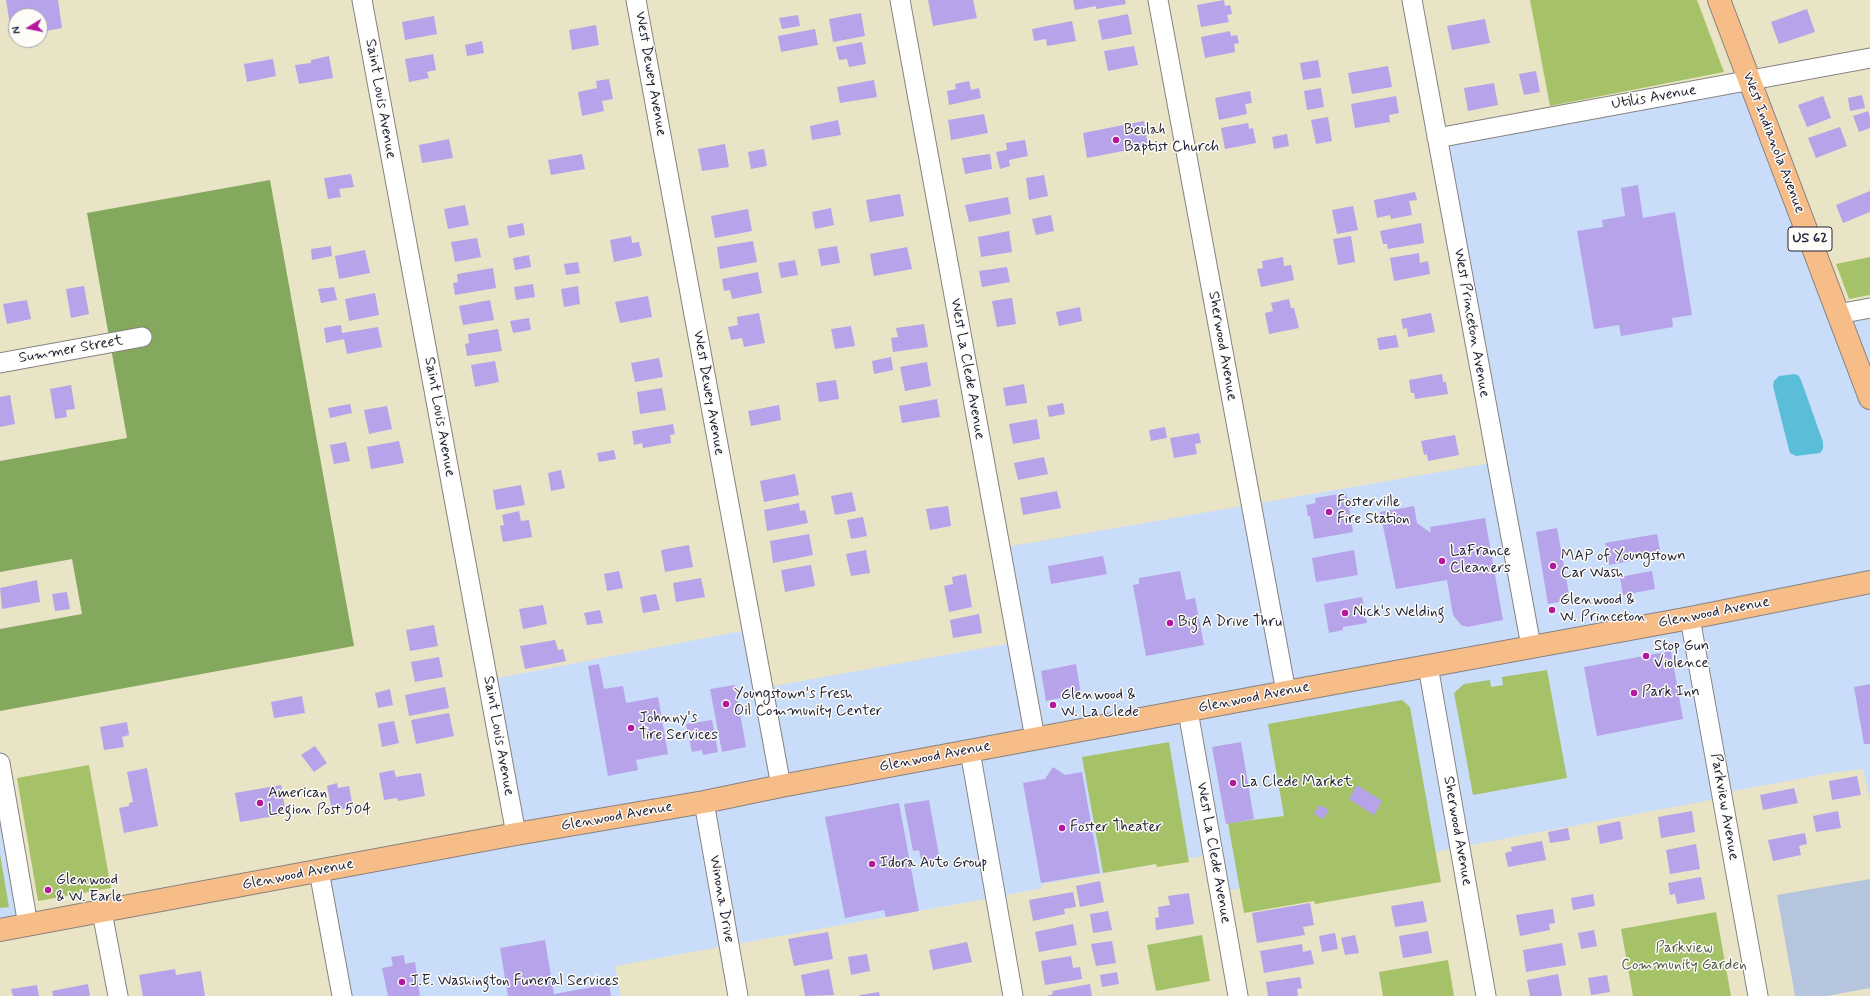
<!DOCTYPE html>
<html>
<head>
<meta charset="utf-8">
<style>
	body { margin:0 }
	#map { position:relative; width:1870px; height:996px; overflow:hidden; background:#e9e4c5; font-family:Mynerve,sans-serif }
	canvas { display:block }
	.north { position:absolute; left:8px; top:8px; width:40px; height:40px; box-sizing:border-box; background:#fdfcf7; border:1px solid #a5a5ac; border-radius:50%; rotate:260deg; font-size:11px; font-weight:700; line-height:16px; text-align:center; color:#22223b }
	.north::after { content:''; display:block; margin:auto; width:14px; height:18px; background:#b5179e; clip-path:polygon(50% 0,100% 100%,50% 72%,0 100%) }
</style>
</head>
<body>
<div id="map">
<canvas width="1870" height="996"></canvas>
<div class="north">N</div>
</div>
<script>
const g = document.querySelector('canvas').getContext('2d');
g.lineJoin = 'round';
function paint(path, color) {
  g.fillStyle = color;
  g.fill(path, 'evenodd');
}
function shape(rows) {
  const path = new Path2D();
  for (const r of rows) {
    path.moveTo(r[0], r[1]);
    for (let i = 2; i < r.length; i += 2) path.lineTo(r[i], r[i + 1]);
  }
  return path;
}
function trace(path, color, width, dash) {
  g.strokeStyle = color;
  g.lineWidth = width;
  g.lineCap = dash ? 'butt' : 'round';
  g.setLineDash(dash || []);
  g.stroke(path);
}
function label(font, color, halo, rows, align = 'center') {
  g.font = font + ' Mynerve,sans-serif';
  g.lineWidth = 3;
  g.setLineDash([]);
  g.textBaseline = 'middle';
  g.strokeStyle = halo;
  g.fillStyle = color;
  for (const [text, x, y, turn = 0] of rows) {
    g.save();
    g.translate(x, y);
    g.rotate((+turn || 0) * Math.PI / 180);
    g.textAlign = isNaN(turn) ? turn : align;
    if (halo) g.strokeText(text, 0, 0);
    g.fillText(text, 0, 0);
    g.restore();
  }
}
const built = shape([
	[1750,80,1838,314,1870,308,1870,801,1863,769,1830,773,1722,793,1722,798,1220,892,1213,854,1042,884,1042,888,996,897,615,966,621,996,342,996,319,871,516,834,488,680,752,629,763,688,1017,642,1000,548,1497,462,1437,138],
	[0,763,28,925,0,930]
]);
const industrial = shape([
	[1870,879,1870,988,1827,996,1795,996,1777,895]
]);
const green = shape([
	[1530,0,1697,0,1724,72,1550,106],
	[1870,257,1870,295,1849,299,1836,264],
	[1547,670,1567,778,1473,795,1454,693,1464,684,1490,680,1491,687,1503,685,1502,677],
	[1402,700,1410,707,1441,882,1315,904,1314,901,1244,913,1228,823,1284,816,1268,724],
	[1169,742,1189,862,1157,867,1156,864,1103,873,1082,757],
	[89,765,111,888,38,901,17,778],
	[0,854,9,907,0,908],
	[1716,912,1731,996,1633,996,1621,929],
	[1202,935,1210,981,1156,991,1147,945],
	[1448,960,1454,996,1383,996,1379,972]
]);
const forest = shape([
	[270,180,354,646,0,711,0,629,82,614,72,559,0,572,0,461,127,438,87,213]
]);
const water = shape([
	[1795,374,1799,376,1801,380,1823,442,1823,449,1820,453,1796,456,1790,453,1788,446,1773,386,1774,381,1779,376]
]);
const building = shape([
	[6,0,58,0,62,28,40,32,40,16,16,16,16,36,12,37],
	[928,0,973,0,977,18,933,26],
	[1073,0,1125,0,1126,4,1096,9,1096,6,1075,10],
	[1224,0,1225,6,1230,5,1232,14,1227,15,1229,22,1201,27,1197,5],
	[1807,9,1815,32,1779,44,1771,22],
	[861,13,865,36,833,42,829,19],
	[1128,14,1132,34,1102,40,1098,20],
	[798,15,800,26,782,29,779,18],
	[434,16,437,34,405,40,402,22],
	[1485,19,1490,43,1452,50,1447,26],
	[1072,21,1076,41,1047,46,1046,39,1034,41,1032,29],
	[596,25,599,45,572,50,569,30],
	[815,29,818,45,781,52,778,36],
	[1230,31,1231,36,1237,35,1239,43,1234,44,1235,52,1205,58,1201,37],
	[482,41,484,53,467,56,465,45],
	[862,42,866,64,849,67,847,59,839,60,836,47],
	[1134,46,1138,65,1108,71,1104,51],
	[433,54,436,70,427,72,429,78,409,82,405,59],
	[329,56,333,78,299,84,295,65,311,63,311,60],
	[273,59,276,76,247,82,244,64],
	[1318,60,1321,77,1303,80,1300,63],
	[1388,66,1392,87,1352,94,1348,73],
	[1536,71,1540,92,1524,95,1519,74],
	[609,79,613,99,602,101,604,111,582,116,578,92,597,88,596,81],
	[874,80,877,97,840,103,837,87],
	[969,81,971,90,979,88,981,98,949,105,947,91,956,89,955,84],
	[1494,83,1498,105,1468,111,1464,88],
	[1321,88,1324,107,1307,110,1304,91],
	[1250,91,1252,103,1245,104,1247,114,1219,120,1215,98],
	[1862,95,1865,108,1850,111,1848,98],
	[1396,96,1399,113,1389,115,1390,122,1355,128,1351,104],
	[1823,96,1831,118,1807,127,1798,105],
	[1868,111,1870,117,1870,128,1859,132,1853,116],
	[984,114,988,133,951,140,948,120],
	[1328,117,1332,141,1316,144,1311,120],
	[838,120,841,135,812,140,810,126],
	[1144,121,1148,146,1087,158,1083,133],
	[1248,123,1249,129,1253,128,1256,143,1225,149,1221,128],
	[1840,127,1847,146,1816,158,1808,138],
	[1287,134,1289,146,1274,149,1272,137],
	[449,139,453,158,422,163,419,145],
	[1025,140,1028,156,1009,160,1010,166,1000,169,996,152,1007,150,1006,143],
	[725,144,729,167,702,171,698,149],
	[764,149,767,166,751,169,748,152],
	[582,154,585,169,551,175,548,160],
	[990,154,992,169,965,174,962,158],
	[351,174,354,187,339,189,341,197,328,199,324,178],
	[1044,175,1048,196,1029,200,1026,178],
	[1638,185,1643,218,1675,212,1692,315,1672,318,1673,327,1621,336,1619,325,1594,329,1577,231,1603,227,1602,220,1625,216,1621,188],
	[1870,191,1870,212,1843,223,1836,205],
	[1415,192,1417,200,1409,201,1412,215,1391,219,1390,215,1377,218,1374,200],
	[900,194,904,216,870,222,866,200],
	[1008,197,1011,214,969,222,965,205],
	[465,205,469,225,448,229,444,209],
	[1353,206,1358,230,1337,234,1332,210],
	[831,208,834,225,815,229,812,212],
	[748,209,752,231,715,238,711,216],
	[1051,215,1054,231,1036,235,1032,219],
	[523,223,525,235,509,238,507,226],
	[1421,223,1424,243,1388,249,1387,244,1383,244,1380,231],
	[1009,231,1012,252,981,257,978,237],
	[631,236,632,243,639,242,642,256,614,262,610,240],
	[1351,236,1355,262,1338,265,1333,239],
	[477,238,481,257,455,262,451,242],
	[753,241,757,262,720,269,717,247],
	[331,246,332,256,312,260,311,249],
	[837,246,840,263,821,266,818,249],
	[907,247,912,269,874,276,870,254],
	[365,250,370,273,339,279,335,256],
	[1419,253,1420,263,1428,261,1430,274,1394,281,1390,258],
	[529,255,531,267,515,270,513,258],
	[1283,257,1284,266,1291,265,1294,280,1261,287,1257,269,1263,268,1262,261],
	[795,260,798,275,781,278,778,263],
	[578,262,580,273,566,275,564,264],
	[1007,267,1010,282,982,287,979,271],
	[493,268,496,288,455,295,453,283,458,282,457,274],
	[758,272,762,293,732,299,730,290,724,291,722,279],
	[533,284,535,297,516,300,514,287],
	[84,286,89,314,71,318,66,289],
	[578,286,580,304,564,307,561,289],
	[334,287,337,300,321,303,318,289],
	[375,293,379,315,349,321,345,299],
	[648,296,652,317,620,323,615,302],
	[1012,298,1016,324,997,327,992,301],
	[1289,299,1291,308,1294,308,1299,328,1269,334,1265,313,1273,311,1271,303],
	[27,300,31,319,7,324,3,304],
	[490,300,494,320,463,325,459,306],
	[1080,307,1082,321,1059,326,1056,312],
	[759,313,765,343,744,347,742,338,731,340,728,327,738,325,737,317],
	[1431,313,1435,332,1408,337,1407,328,1403,329,1401,319],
	[529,318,531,330,513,333,510,321],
	[924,324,928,347,893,352,891,338,898,337,896,328],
	[341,325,342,333,378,327,382,347,347,354,344,339,326,343,324,328],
	[851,326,855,346,835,349,831,329],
	[498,329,502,351,467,356,465,344,469,343,468,334],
	[1396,335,1399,347,1379,350,1377,338],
	[891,357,893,370,874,374,872,361],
	[659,358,663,377,635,382,631,363],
	[495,361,499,382,475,387,471,365],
	[927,362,931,386,905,391,900,367],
	[1442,374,1443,382,1446,382,1448,394,1415,399,1414,393,1411,393,1409,380],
	[836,380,839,399,819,402,816,383],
	[1024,384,1027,403,1006,406,1003,388],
	[71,385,75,409,66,410,67,417,55,419,50,389],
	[662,388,666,410,640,414,637,392],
	[10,395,15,424,0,427,0,397],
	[937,399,940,417,902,423,899,406],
	[1063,403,1065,414,1049,417,1047,406],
	[350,404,352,413,330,418,328,408],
	[779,405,781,420,751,426,748,411],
	[387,406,392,429,369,434,364,410],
	[1037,419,1040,439,1013,444,1009,424],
	[673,424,675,434,670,435,671,443,643,448,642,443,634,445,632,431],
	[1165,427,1167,438,1151,441,1149,430],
	[1199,433,1201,443,1195,444,1197,454,1174,458,1170,438],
	[1455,435,1459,455,1428,461,1427,454,1424,455,1421,441],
	[399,441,404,463,371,469,367,447],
	[346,442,350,461,334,464,330,445],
	[614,450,616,459,599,462,597,453],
	[1044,457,1048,474,1018,480,1014,463],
	[561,470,565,488,551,491,548,473],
	[795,474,799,495,764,502,760,481],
	[521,485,525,505,496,510,493,490],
	[1057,491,1061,508,1023,515,1020,498],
	[852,492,856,511,835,515,831,496],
	[1346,493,1347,499,1353,498,1354,507,1349,508,1353,532,1314,539,1310,516,1308,516,1306,505,1316,503,1315,498],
	[799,503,800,511,805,510,808,523,767,531,764,510],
	[948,506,951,526,930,530,926,509],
	[1414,506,1417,523,1431,533,1430,527,1485,518,1503,620,1467,627,1461,625,1453,615,1447,580,1396,589,1380,512],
	[519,511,521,521,529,520,532,537,503,542,500,526,504,525,502,515],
	[863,517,867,536,851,539,847,520],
	[1557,528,1570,600,1548,604,1536,532],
	[809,534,813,555,773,563,770,541],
	[1657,534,1661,555,1609,565,1605,543],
	[689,545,693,567,665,572,661,550],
	[866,550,870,573,851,576,846,554],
	[1354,550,1358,575,1316,582,1312,558],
	[1103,556,1107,574,1051,584,1048,566],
	[811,565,815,586,785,592,781,570],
	[619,571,623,588,607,591,604,574],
	[1180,571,1186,600,1195,598,1204,645,1146,656,1133,585,1139,584,1139,578],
	[1652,571,1655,589,1623,595,1620,577],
	[966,574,972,607,949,612,944,586,953,584,952,577],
	[701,578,705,597,676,602,673,583],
	[37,580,40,602,2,609,0,588],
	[67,592,70,609,55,611,52,594],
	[656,594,660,610,643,613,640,597],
	[1362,597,1367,623,1343,627,1343,630,1329,633,1324,604],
	[543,605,547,624,523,629,519,609],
	[600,610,603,623,587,625,584,613],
	[979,614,982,633,953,638,950,620],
	[434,625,438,646,410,651,406,630],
	[555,640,558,650,563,649,566,661,525,669,520,646],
	[1671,651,1683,719,1597,736,1584,667],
	[439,657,443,677,415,682,411,662],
	[599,664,604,689,623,686,626,703,658,697,668,754,636,760,638,770,608,776,588,666],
	[1076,664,1081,694,1046,701,1041,671],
	[1870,684,1870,744,1864,744,1854,687],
	[735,685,746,747,722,752,710,689],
	[445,687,449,708,409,716,405,695],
	[390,689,393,705,378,708,375,693],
	[302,696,305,713,274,718,271,702],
	[449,713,454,736,416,744,411,720],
	[712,720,718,752,703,755,702,750,692,752,686,724],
	[394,721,399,743,382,747,378,724],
	[127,722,129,735,122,737,124,747,104,750,100,727],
	[1241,742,1254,819,1226,824,1212,747],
	[315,746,327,763,314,772,301,755],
	[1053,767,1065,775,1082,772,1100,873,1041,883,1023,783,1045,779],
	[147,768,158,826,124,833,119,808,129,806,129,803,133,802,127,772],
	[394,770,396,777,421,773,425,796,398,801,397,798,384,800,379,773],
	[1857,776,1861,795,1832,800,1829,781],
	[337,783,338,788,349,786,353,807,332,811,327,786],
	[281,785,286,814,240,822,235,793],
	[1357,785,1382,801,1374,815,1349,799],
	[1794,788,1798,803,1763,810,1760,795],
	[929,800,940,861,922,864,919,850,913,851,904,804],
	[899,803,919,911,886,917,884,910,845,918,825,817],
	[1319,805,1329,810,1323,819,1314,814],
	[1692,811,1695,832,1661,838,1658,817],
	[1838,811,1841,828,1816,832,1813,816],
	[1620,821,1623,839,1600,844,1597,826],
	[1568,828,1570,840,1550,843,1548,832],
	[1805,833,1807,844,1799,846,1801,855,1773,861,1768,840],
	[1542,841,1546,860,1508,867,1505,853,1512,851,1511,847],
	[1696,844,1700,869,1670,874,1666,850],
	[1701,877,1705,899,1677,904,1675,894,1670,895,1668,883],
	[1100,881,1104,902,1080,907,1076,886],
	[1073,892,1076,907,1064,909,1065,914,1033,921,1029,900],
	[1189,893,1194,924,1156,930,1155,918,1159,917,1158,907,1170,905,1168,896],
	[1593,894,1595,906,1573,910,1571,898],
	[1423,901,1427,922,1395,927,1391,906],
	[1310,903,1314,925,1303,927,1305,935,1257,943,1252,913],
	[1553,909,1555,923,1549,924,1550,930,1520,936,1516,915],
	[1108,911,1112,930,1093,933,1090,914],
	[1073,924,1077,945,1039,952,1035,932],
	[1594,930,1597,946,1581,949,1578,933],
	[1428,931,1432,953,1403,958,1399,936],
	[828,932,833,959,794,966,788,939],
	[1335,933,1338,949,1322,952,1319,936],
	[1355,935,1359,953,1345,955,1341,938],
	[545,940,554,994,609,984,611,996,508,996,500,948],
	[1112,941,1116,963,1096,966,1091,944],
	[967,942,972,962,933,970,929,950],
	[1562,943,1566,965,1526,972,1523,950],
	[1302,944,1303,952,1311,950,1314,964,1264,973,1260,951],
	[867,954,870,971,851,975,848,957],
	[404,955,405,964,415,962,420,996,388,996,382,968,393,966,391,957],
	[1071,956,1073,968,1080,967,1082,979,1045,985,1041,961],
	[175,969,176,975,201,971,205,996,143,996,139,975],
	[829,969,834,995,805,996,801,975],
	[1117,972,1119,984,1102,987,1100,975],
	[1558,974,1562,996,1530,996,1527,980],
	[1607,975,1610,992,1591,995,1588,978],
	[1300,977,1302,988,1297,989,1298,996,1268,996,1266,982],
	[88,984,90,996,53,996,52,991],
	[1090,984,1092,996,1046,996,1053,994,1052,991],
	[37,985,39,996,13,996,11,989],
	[879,992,880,996,860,996,860,995]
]);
const minor = shape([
	[362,0,516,834],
	[636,0,781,786],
	[900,0,1035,738],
	[1158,0,1286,692],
	[1412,0,1531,646],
	[1437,138,1870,58],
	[1838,314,1870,308],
	[0,363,142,337],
	[1690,618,1758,996],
	[1428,666,1486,996],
	[1188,711,1238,996],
	[970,751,1013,996],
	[0,763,28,925],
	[704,802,738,996],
	[319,871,342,996],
	[102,912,118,996]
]);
const major = shape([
	[1719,0,1870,398],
	[0,930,516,834,704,802,781,786,1286,692,1690,618,1870,582]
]);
const markers = [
	[1116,140,4,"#b5179e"],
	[1329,512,4,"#b5179e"],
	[1442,561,4,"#b5179e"],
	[1553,566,4,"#b5179e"],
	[1552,610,4,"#b5179e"],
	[1345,613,4,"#b5179e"],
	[1170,623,4,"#b5179e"],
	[1646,656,4,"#b5179e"],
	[1634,693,4,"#b5179e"],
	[726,704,4,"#b5179e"],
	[1053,705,4,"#b5179e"],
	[631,728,4,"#b5179e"],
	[1233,783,4,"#b5179e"],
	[260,803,4,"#b5179e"],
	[1062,828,4,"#b5179e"],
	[872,864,4,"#b5179e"],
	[48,890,4,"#b5179e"],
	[402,982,4,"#b5179e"]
];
const shields = [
	[1810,239,44]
];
const shieldNames = [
	["US 62",1810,239]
];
const streetNames = [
	["West Dewey Avenue",650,74,80],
	["Utilis Avenue",1654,98,-10],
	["Saint Louis Avenue",380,99,80],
	["West Indianola Avenue",1773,143,69],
	["West Princeton Avenue",1471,323,80],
	["Sherwood Avenue",1222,346,80],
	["Summer Street",71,350,-10],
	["West La Clede Avenue",967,369,80],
	["West Dewey Avenue",708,393,80],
	["Saint Louis Avenue",439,417,80],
	["Glenwood Avenue",1714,613,-11],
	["Glenwood Avenue",1254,698,-11],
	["Saint Louis Avenue",498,736,80],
	["Glenwood Avenue",935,757,-11],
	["Parkview Avenue",1724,807,80],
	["Glenwood Avenue",617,817,-10],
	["Sherwood Avenue",1457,831,80],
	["West La Clede Avenue",1213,853,80],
	["Glenwood Avenue",298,875,-11],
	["Winona Drive",721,899,80]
];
const poiNames = [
	["Beulah",1124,131],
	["Baptist Church",1124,148],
	["Fosterville",1337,503],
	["Fire Station",1337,520],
	["LaFrance",1450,552],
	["Cleaners",1450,569],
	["MAP of Youngstown",1561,557],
	["Car Wash",1561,574],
	["Glenwood &",1560,601],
	["W. Princeton",1560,618],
	["Nick's Welding",1353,613],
	["Big A Drive Thru",1178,623],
	["Stop Gun",1654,647],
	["Violence",1654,664],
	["Park Inn",1642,693],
	["Youngstown's Fresh",734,695],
	["Oil Community Center",734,712],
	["Glenwood &",1061,696],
	["W. La Clede",1061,713],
	["Johnny's",639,719],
	["Tire Services",639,736],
	["La Clede Market",1241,783],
	["American",268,794],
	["Legion Post 504",268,811],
	["Foster Theater",1070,828],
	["Idora Auto Group",880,864],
	["Glenwood",56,881],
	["& W. Earle",56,898],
	["J.E. Washington Funeral Services",410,982]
];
const parkNames = [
	["Parkview",1684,949],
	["Community Garden",1684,966]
];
paint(built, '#c9dcf9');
paint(industrial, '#b6c5de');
paint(green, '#a6c269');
paint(forest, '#84a85d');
paint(water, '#5abed8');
paint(building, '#b6a3ea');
trace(minor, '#868380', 21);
trace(major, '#868380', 24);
trace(minor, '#fff', 19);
trace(major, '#f7bd88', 22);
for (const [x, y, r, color] of markers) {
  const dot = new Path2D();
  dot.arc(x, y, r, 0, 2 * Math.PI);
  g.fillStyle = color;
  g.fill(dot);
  trace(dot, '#fdfcf7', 1.5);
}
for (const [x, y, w] of shields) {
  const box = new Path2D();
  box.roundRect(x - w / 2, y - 12, w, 24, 3);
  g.fillStyle = '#fdfcf7';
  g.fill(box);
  trace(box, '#22223b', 1);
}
label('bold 14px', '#22223b', null, shieldNames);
label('15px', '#22223b', '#fdfcf7', streetNames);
label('15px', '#22223b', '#fdfcf7', poiNames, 'left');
label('15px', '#505a4b', '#fdfcf7', parkNames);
</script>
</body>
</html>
